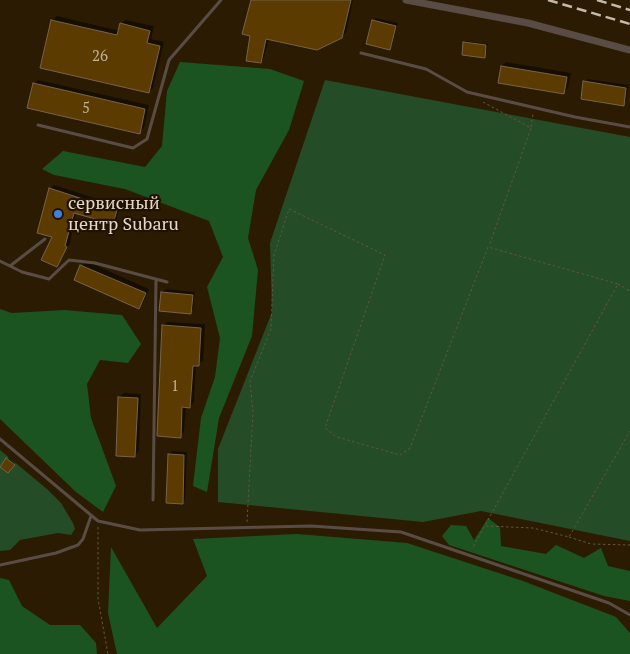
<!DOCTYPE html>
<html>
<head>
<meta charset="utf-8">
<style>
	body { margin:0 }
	canvas { display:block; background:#2b1b03 }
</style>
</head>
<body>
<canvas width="630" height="654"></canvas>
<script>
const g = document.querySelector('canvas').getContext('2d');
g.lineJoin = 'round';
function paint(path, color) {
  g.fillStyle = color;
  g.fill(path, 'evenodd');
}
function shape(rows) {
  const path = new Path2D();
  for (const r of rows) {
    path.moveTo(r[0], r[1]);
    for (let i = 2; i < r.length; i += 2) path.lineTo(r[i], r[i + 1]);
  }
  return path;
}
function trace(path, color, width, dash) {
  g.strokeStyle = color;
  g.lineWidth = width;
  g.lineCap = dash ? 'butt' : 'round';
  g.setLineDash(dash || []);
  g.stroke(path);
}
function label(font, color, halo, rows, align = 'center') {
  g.font = font + ' "PT Serif",serif';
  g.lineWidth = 4.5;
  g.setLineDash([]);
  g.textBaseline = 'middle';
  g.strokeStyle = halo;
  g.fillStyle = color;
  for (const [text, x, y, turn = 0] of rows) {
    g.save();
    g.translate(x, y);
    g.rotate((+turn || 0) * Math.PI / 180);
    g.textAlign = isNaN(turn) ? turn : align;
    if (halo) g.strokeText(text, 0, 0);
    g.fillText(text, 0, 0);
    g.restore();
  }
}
const green = shape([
	[325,80,630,137,630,541,481,511,423,522,218,502,218,449,272,312,270,243],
	[0,450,47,489,61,503,73,523,75,529,71,535,58,533,20,540,10,550,0,551]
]);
const forest = shape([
	[180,62,270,69,304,81,289,130,256,190,248,238,258,270,252,336,219,418,207,492,193,486,201,418,215,377,220,338,207,287,223,257,209,221,125,189,54,175,42,169,63,151,145,167,162,146,167,91],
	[0,309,12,313,64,310,122,315,141,344,128,363,100,360,87,384,91,418,116,486,103,512,76,492,0,419],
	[488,518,500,527,501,546,546,554,556,545,584,558,601,548,608,566,630,571,630,601,604,596,449,545,442,536,451,525,466,526,474,540],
	[297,534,407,543,523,581,616,617,630,633,630,654,117,654,108,613,111,547,157,628,207,576,193,539],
	[0,578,9,580,22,606,50,625,80,625,96,643,97,654,0,654]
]);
const shadow = shape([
	[252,0,353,0,346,33,341,37,269,38,264,58,260,62,252,34],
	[57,16,120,31,121,24,125,20,154,26,151,39,164,42,153,88,149,92,41,67,53,20],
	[376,18,398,23,392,45,389,48,373,21],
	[466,41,488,44,486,55,484,56,465,43],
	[506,62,571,73,568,88,563,93,502,66],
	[588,79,629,85,626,101,623,104,585,82],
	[38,80,149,105,144,128,139,132,34,84],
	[54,185,120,206,117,219,113,223,76,213,70,243,56,265,50,189],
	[86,261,149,289,143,303,138,307,75,279],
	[166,289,195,292,193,309,190,312,162,292],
	[167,322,205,324,203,361,196,365,194,402,190,407,186,406,184,432,180,436,163,326],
	[124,393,141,394,139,451,135,456,119,397],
	[172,451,187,452,185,500,182,503,169,455],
	[9,457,15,463,8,472,1,466]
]);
const building = shape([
	[251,0,351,0,342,38,317,50,266,39,261,63,246,61,250,36,242,34,251,0],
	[51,20,117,35,120,23,150,31,147,43,160,46,149,93,40,68,51,20],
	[372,20,396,26,390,50,366,44,372,20],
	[463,42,486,45,485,58,462,55,463,42],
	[501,66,567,77,564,94,498,83,501,66],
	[583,81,626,88,624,106,581,99,583,81],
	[33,83,145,109,140,134,27,108,33,83],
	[49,188,117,210,113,224,74,213,65,246,67,247,57,267,41,260,52,237,37,233,49,188],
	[80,265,146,293,139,309,74,280,80,265],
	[161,292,193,295,191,314,159,311,161,292],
	[162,325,201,328,199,366,193,366,190,408,182,407,181,438,157,436,162,325],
	[118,397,138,398,135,457,116,456,118,397],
	[168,454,184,455,183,504,166,503,168,454],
	[6,458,15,465,8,473,0,467,6,458]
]);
const path = shape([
	[483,102,531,128,489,246],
	[531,127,533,114],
	[618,284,630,291],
	[247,522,253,412,250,381,271,329,274,255,289,209,385,255,325,428,337,437,400,455,410,448,488,247,618,284,472,549],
	[486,526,533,528,569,537,630,431],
	[98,527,98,599,108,654],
	[569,537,591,544,630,545]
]);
const service = shape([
	[361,53,426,69,467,92,575,117,630,127],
	[38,125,133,148,147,139,169,60,221,0],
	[0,261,22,272,49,279,69,260,95,263,167,282],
	[10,266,45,239],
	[0,439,98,521,140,530,311,526,401,532,609,603,630,615],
	[153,500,156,279],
	[0,565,56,553,78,545,83,539,91,516]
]);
const minor = shape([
	[406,0,528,23,630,50]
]);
const rail = shape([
	[548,0,630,24],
	[597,0,630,10]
]);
const markers = [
	[58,214,5,"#3f7fe0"]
];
const numberNames = [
	["26",100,57],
	["5",86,109],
	["1",175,387]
];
const poiNames = [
	["сервисный",68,204],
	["центр Subaru",68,225]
];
paint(green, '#244c26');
paint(forest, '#1b5420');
paint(shadow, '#0007');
paint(building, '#5b3b00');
trace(building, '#77634a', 1);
trace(path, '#63553f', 1, [2.5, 2.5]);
trace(service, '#584c44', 3);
trace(minor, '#584c44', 7);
trace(rail, '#c5baa9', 2.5, [10, 5]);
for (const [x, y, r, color] of markers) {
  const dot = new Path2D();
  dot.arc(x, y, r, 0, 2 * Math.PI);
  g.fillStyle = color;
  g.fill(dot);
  trace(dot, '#211200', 2);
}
label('15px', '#c2b298', null, numberNames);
label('18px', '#e4d9ca', '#211200', poiNames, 'left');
</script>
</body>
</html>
